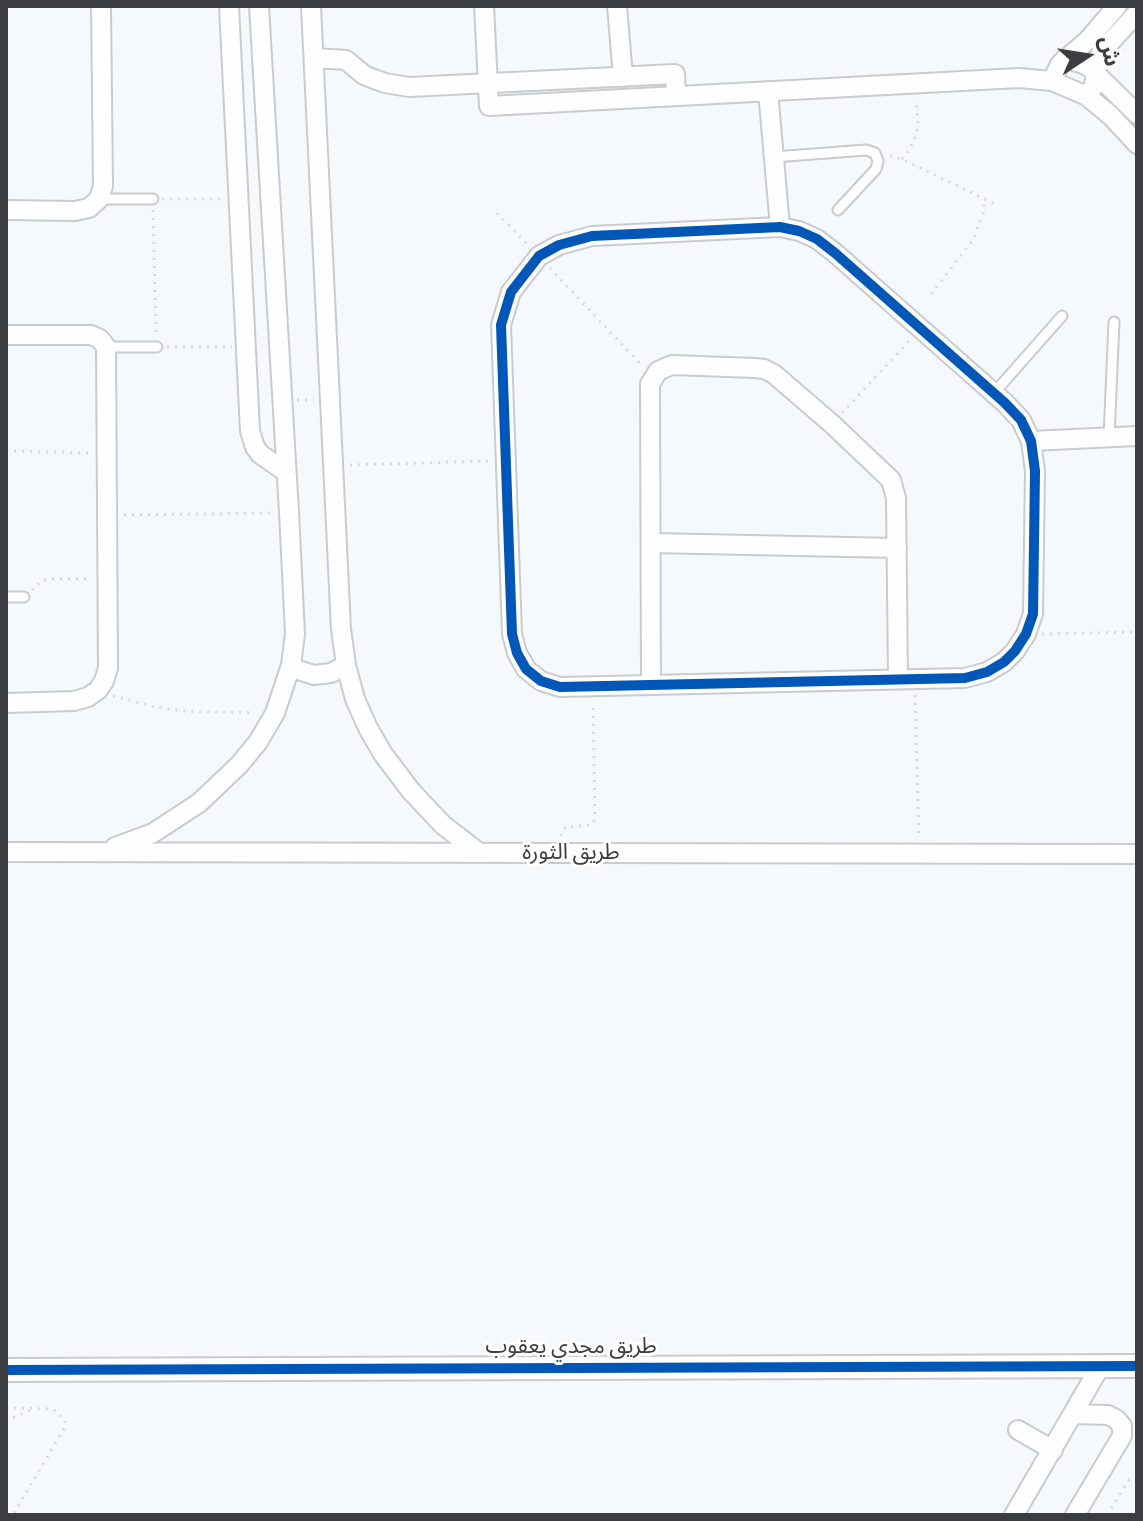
<!DOCTYPE html>
<html>
<head>
<meta charset="utf-8">
<style>
	body { margin:0 }
	#map { position:relative; width:1143px; height:1521px; overflow:hidden; background:#f6f9fc; font-family:Manrope,"Noto Sans Arabic",sans-serif }
	canvas { display:block }
	.frame { position:absolute; inset:0; border:8px solid #3b3d41; pointer-events:none }
	.north { position:absolute; left:1047px; top:16px; width:80px; height:80px; -webkit-text-stroke:6px #fff; paint-order:stroke; rotate:78deg; font-size:22px; font-weight:700; line-height:32px; text-align:center; color:#3b3d41 }
	.north::after { content:''; display:block; margin:auto; width:28px; height:36px; background:#3b3d41; clip-path:polygon(50% 0,100% 100%,50% 72%,0 100%) }
</style>
</head>
<body>
<div id="map">
<canvas width="1143" height="1521"></canvas>
<div class="frame"></div>
<div class="north">ش</div>
</div>
<script>
const g = document.querySelector('canvas').getContext('2d');
g.lineJoin = 'round';
function shape(rows) {
  const path = new Path2D();
  for (const r of rows) {
    path.moveTo(r[0], r[1]);
    for (let i = 2; i < r.length; i += 2) path.lineTo(r[i], r[i + 1]);
  }
  return path;
}
function trace(path, color, width, dash) {
  g.strokeStyle = color;
  g.lineWidth = width;
  g.lineCap = dash ? 'butt' : 'round';
  g.setLineDash(dash || []);
  g.stroke(path);
}
function label(font, color, halo, rows, align = 'center') {
  g.font = font + ' Manrope,"Noto Sans Arabic",sans-serif';
  g.lineWidth = 6;
  g.setLineDash([]);
  g.textBaseline = 'middle';
  g.strokeStyle = halo;
  g.fillStyle = color;
  for (const [text, x, y, turn = 0] of rows) {
    g.save();
    g.translate(x, y);
    g.rotate((+turn || 0) * Math.PI / 180);
    g.textAlign = isNaN(turn) ? turn : align;
    if (halo) g.strokeText(text, 0, 0);
    g.fillText(text, 0, 0);
    g.restore();
  }
}
const path = shape([
	[890,156,902,159,999,206],
	[902,159,909,151,916,134,918,125,916,99],
	[162,199,223,199],
	[153,210,156,334],
	[497,213,528,245],
	[550,268,643,367],
	[931,294,973,240,983,214,985,199],
	[167,347,232,347],
	[297,400,314,400],
	[842,413,910,340],
	[6,451,92,453],
	[350,465,490,461],
	[124,515,272,513],
	[32,590,41,581,49,579,92,579],
	[1042,634,1137,632],
	[915,695,919,839],
	[113,696,155,707,183,711,255,713],
	[561,836,562,831,566,827,591,825,595,819,593,702],
	[6,1408,53,1409,65,1420,65,1427,13,1515],
	[6,1421,33,1409],
	[1107,1515,1129,1480,1137,1479]
]);
const service = shape([
	[774,157,866,150,875,153,878,161,876,169,838,210],
	[99,199,153,199],
	[106,347,157,347],
	[994,393,1062,316],
	[1109,437,1114,322],
	[6,597,24,597]
]);
const minor = shape([
	[229,6,250,431,255,447,260,454,286,472],
	[311,6,341,629,346,665,355,699,368,728,383,754,411,791,443,825,478,852],
	[484,6,489,106,1019,78,1052,81,1087,96,1111,116,1137,144],
	[617,6,623,77],
	[314,58,346,60,364,75,374,79,385,83,409,87,675,74,676,96],
	[1065,59,1081,63,1089,67,1137,114],
	[1052,81,1060,64,1088,40,1117,6],
	[768,91,780,227],
	[1087,96,1094,86,1098,59,1103,50,1137,13],
	[6,210,75,211,89,208,99,199,103,186,101,6],
	[780,227,799,231,817,239,835,253,1005,403,1021,420,1031,441,1035,471,1033,614,1026,634,1015,651,1004,662,987,672,965,678,560,687,541,681,526,669,517,653,512,634,501,325,511,292,539,256,559,245,592,236,780,227],
	[6,335,91,335,100,339,106,347,108,668,104,681,98,690,88,697,74,701,6,703],
	[1031,441,1137,436],
	[651,543,897,548],
	[291,665,298,670,314,675,331,673,346,665],
	[651,685,650,384,658,371,672,365,755,368,764,369,774,374,832,424,891,480,896,498,898,679],
	[115,847,153,833,199,803,239,765,258,742,275,713,291,665,295,634,289,512,259,6],
	[6,852,1137,854],
	[1074,1414,1108,1415,1116,1419,1122,1426,1122,1436,1075,1515],
	[1018,1430,1053,1450],
	[1014,1515,1101,1365]
]);
const tertiary = shape([
	[6,1370,1137,1366]
]);
const cycleway = shape([
	[780,227,799,231,817,239,835,253,1005,403,1021,420,1031,441,1035,471,1033,614,1026,634,1015,651,1004,662,987,672,965,678,560,687,541,681,526,669,517,653,512,634,501,325,511,292,539,256,559,245,592,236,780,227],
	[6,1370,1137,1366]
]);
const streetNames = [
	["طريق الثورة",571,853],
	["طريق مجدي يعقوب",571,1347]
];
trace(service, '#c9cbcf', 13);
trace(minor, '#c9cbcf', 22);
trace(tertiary, '#c9cbcf', 26);
trace(path, '#d9d9db', 3, [2, 6]);
trace(service, '#fefeff', 9);
trace(minor, '#fefeff', 18);
trace(tertiary, '#fefeff', 22);
trace(cycleway, '#0057b8', 10);
label('22px', '#3b3d41', '#fff', streetNames);
</script>
</body>
</html>
